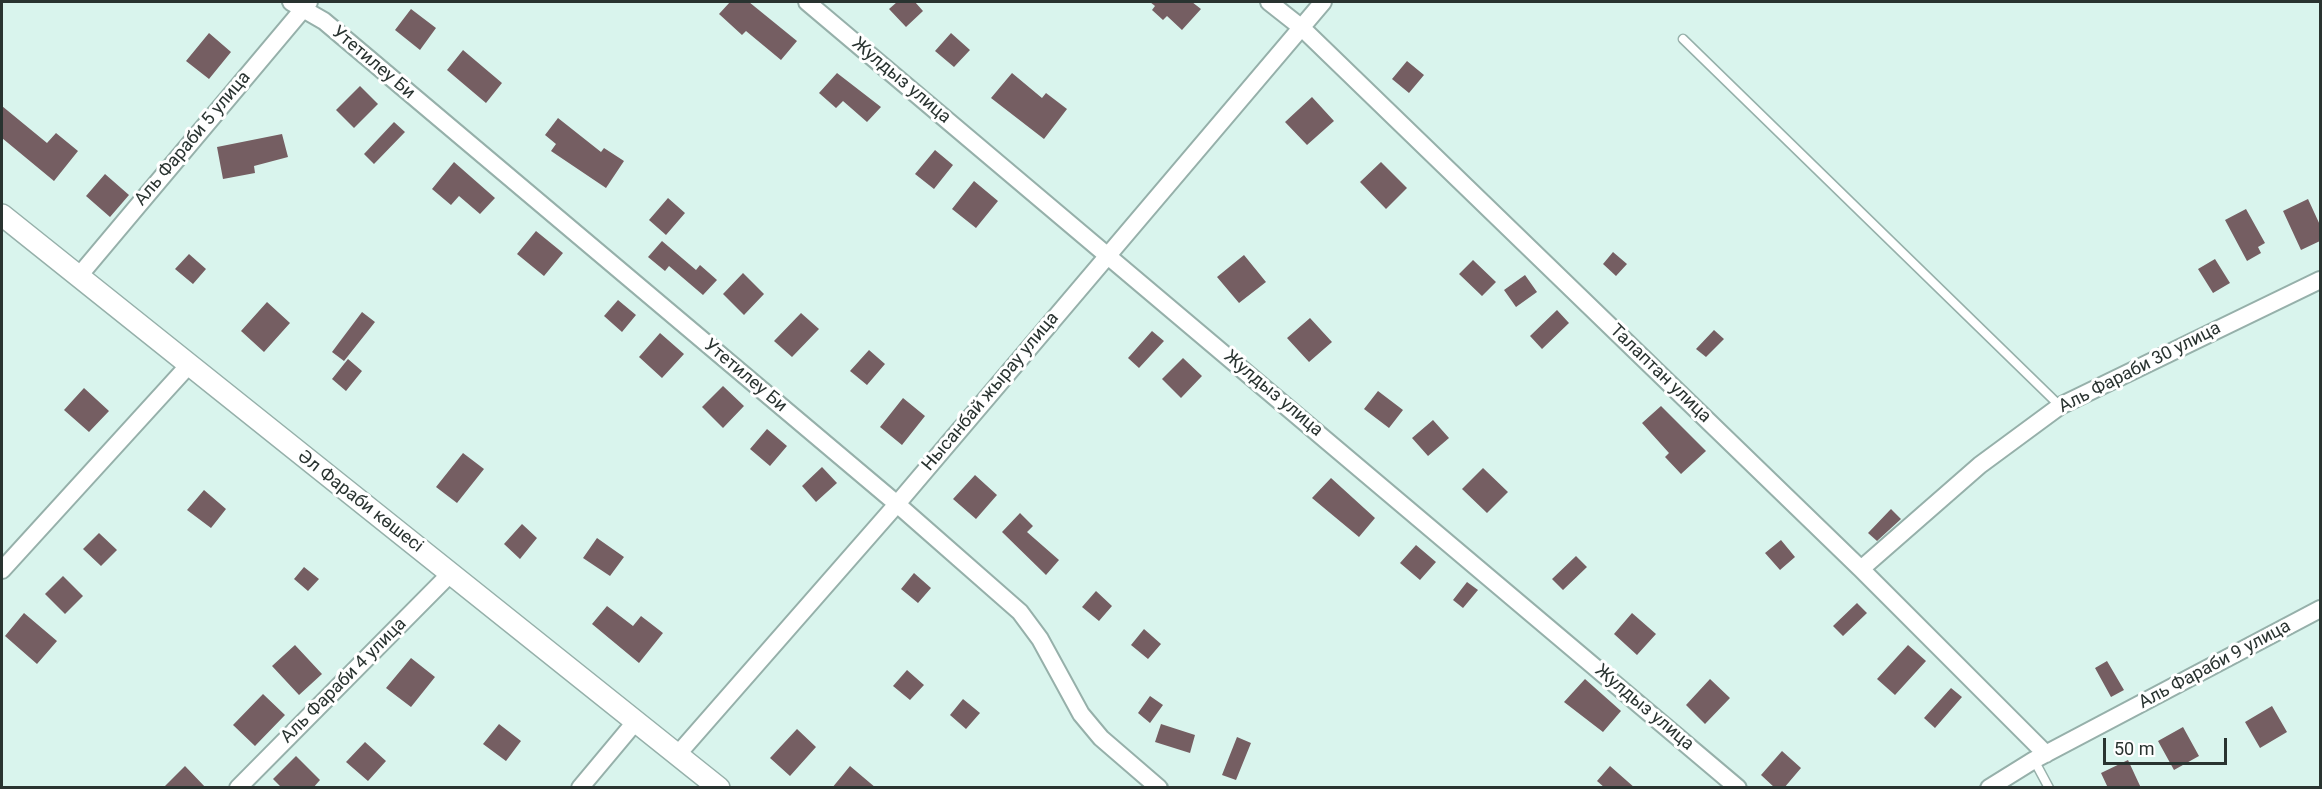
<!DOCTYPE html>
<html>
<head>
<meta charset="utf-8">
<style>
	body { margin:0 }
	#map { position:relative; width:2322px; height:789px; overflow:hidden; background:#d9f4ed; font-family:Roboto,sans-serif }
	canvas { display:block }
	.frame { position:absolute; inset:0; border:3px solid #293330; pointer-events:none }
	.scale { position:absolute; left:2103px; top:738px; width:124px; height:27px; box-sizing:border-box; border:3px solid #293330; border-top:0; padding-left:8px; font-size:18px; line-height:21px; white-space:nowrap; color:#293330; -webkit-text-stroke:4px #fff; paint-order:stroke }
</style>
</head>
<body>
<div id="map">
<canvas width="2322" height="789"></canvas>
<div class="frame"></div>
<div class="scale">50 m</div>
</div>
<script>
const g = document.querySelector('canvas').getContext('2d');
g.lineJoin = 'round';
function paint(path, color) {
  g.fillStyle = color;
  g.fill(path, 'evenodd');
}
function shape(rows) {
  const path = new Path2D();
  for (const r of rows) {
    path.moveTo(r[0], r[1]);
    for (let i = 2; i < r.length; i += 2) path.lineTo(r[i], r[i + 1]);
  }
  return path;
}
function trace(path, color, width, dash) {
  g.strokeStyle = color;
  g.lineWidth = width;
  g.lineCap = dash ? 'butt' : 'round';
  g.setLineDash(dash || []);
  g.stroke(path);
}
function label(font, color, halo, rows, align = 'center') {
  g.font = font + ' Roboto,sans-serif';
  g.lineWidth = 6;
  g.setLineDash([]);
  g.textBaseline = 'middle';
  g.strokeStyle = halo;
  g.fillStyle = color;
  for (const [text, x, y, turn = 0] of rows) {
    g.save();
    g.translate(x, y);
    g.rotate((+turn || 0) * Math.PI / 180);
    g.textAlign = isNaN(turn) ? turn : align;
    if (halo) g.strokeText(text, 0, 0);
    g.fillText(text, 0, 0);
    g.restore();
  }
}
const building = shape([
	[730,2,749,2,797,41,781,60,746,31,742,35,719,14],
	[897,2,915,2,923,11,906,27,889,9],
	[1150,2,1192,2,1201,9,1182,30,1167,16,1163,20,1152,10,1155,6],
	[411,9,436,28,420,50,395,30],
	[209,33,231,52,209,79,186,61],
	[951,33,970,50,954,67,935,51],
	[463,50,502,83,486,103,447,70],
	[1407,61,1424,75,1409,93,1392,79],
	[837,73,881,107,867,122,843,101,836,108,819,93],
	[1012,73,1042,98,1046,93,1067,109,1044,139,991,98],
	[360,86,378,104,354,128,336,110],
	[1312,97,1334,121,1307,145,1285,122],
	[2,106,47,143,56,133,78,151,54,181,2,138],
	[558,118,601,152,604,148,624,161,606,188,551,151,556,144,545,135],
	[394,122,405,132,374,164,364,154],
	[282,134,288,157,254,166,255,173,223,179,217,147],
	[935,150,953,165,934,189,915,174],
	[454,162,495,198,480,214,459,196,451,205,432,189],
	[1381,162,1407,188,1386,209,1360,182],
	[105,174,129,195,110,217,86,196],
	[974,181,998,201,976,228,952,209],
	[668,198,685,213,666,235,649,220],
	[2308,199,2320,225,2320,241,2301,250,2283,211],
	[2246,209,2265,243,2258,247,2261,253,2247,261,2225,220],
	[536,231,563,253,544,276,517,254],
	[662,241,696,270,700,265,717,280,703,295,669,266,665,271,648,257],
	[1613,252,1627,264,1616,276,1603,264],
	[189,254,206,269,193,284,175,269],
	[1244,255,1266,282,1239,303,1217,277],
	[2215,259,2230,283,2213,293,2198,269],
	[1473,260,1496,282,1482,296,1459,274],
	[743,273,764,294,744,315,723,294],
	[1525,275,1537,292,1516,307,1504,290],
	[618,300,636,315,622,332,604,316],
	[267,302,290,323,264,352,241,331],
	[1557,310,1569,323,1542,349,1530,336],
	[362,312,375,322,344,361,332,352],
	[801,313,819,329,792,357,774,341],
	[1310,318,1332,342,1309,362,1287,338],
	[1714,330,1724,339,1706,357,1696,349],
	[1152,331,1164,341,1139,368,1128,358],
	[660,333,684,354,662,378,639,357],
	[869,350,885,364,867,385,850,371],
	[1183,358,1202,376,1181,398,1162,379],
	[348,359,362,371,346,391,332,379],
	[723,386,744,406,723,428,702,407],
	[84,388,109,411,89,432,64,410],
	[1378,391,1403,410,1389,428,1364,409],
	[903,398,925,416,902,445,880,427],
	[1661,406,1706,451,1681,474,1665,457,1669,453,1642,423],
	[1433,420,1449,438,1428,456,1412,438],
	[767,429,787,446,770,466,750,449],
	[463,453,484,469,457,503,436,487],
	[822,467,837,483,816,502,802,486],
	[1483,468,1508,492,1487,513,1462,489],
	[975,475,997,495,976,519,953,499],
	[1331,478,1375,518,1359,537,1312,498],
	[204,490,226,509,211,528,187,510],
	[1891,509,1901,519,1877,541,1868,533],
	[1020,513,1033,526,1027,532,1059,560,1046,575,1002,532],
	[522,524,537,538,520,559,504,544],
	[99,533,117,550,101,566,83,549],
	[597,538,624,557,610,576,583,558],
	[1781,540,1795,557,1780,570,1765,553],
	[1416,545,1436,562,1420,580,1400,563],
	[1576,556,1587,567,1563,590,1552,579],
	[304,567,319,579,308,591,294,579],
	[914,573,931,588,918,603,901,589],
	[63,576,83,596,65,614,45,594],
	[1467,582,1478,590,1463,608,1453,600],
	[1096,591,1112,606,1099,621,1082,607],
	[1857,603,1867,613,1843,636,1833,626],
	[607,606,633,626,641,616,663,633,639,663,592,624],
	[24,613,57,641,37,664,5,636],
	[1632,613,1656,634,1637,655,1614,634],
	[1144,629,1161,644,1148,659,1131,645],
	[295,645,322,674,299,695,272,666],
	[1908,645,1926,661,1895,695,1877,679],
	[411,658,435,677,411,707,386,688],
	[2107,661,2124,690,2111,697,2095,668],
	[907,670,924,685,910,700,893,686],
	[1585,679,1621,711,1603,732,1564,702],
	[1710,679,1730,698,1705,724,1686,705],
	[1951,688,1962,697,1935,728,1924,718],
	[263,694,285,715,255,746,233,725],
	[1150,696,1163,705,1150,723,1138,713],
	[963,699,980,713,966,729,950,715],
	[2272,706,2287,732,2260,748,2245,722],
	[499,724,521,741,506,761,483,744],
	[1161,724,1195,735,1190,753,1155,742],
	[2183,727,2199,756,2174,770,2158,741],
	[797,729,816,747,790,776,770,758],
	[1237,737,1251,743,1236,780,1222,775],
	[365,742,386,761,368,781,346,762],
	[1782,751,1801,768,1784,788,1775,788,1761,775],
	[296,756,320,780,313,788,282,788,273,779],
	[2128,760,2141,788,2108,788,2101,773],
	[185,766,206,788,163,788],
	[850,766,876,788,832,788],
	[1610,766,1635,788,1605,788,1597,781]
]);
const service = shape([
	[1683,39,2060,406],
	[2034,760,2049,788]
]);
const minor = shape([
	[291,2,324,21,897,504,1020,612,1040,639,1081,714,1101,738,1159,788],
	[807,2,1738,788],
	[1269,2,1302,28,1861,569,2046,754],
	[78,277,309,2],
	[1861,569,1980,465,2060,406,2320,280],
	[2,570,188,366],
	[678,754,897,504,1323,2],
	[238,788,450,574],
	[580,788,636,721],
	[1989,788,2034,760,2320,609]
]);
const tertiary = shape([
	[2,215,719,788]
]);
const streetNames = [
	["Утетилеу Би",373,63,40],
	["Жулдыз улица",901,81,40],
	["Аль Фараби 5 улица",193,139,-50],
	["Аль Фараби 30 улица",2140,368,-27],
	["Талаптан улица",1660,374,44],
	["Утетилеу Би",745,376,40],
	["Нысанбай жырау улица",991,392,-50],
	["Жулдыз улица",1273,394,40],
	["Әл Фараби көшесі",360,502,38],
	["Аль Фараби 9 улица",2215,665,-28],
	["Аль Фараби 4 улица",344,681,-45],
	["Жулдыз улица",1644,708,40]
];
paint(building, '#755e62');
trace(service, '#96b0aa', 11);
trace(minor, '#96b0aa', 20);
trace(tertiary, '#96b0aa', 24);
trace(service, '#fff', 8);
trace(minor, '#fff', 16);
trace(tertiary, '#fff', 21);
label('18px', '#293330', '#fff', streetNames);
</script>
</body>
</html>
